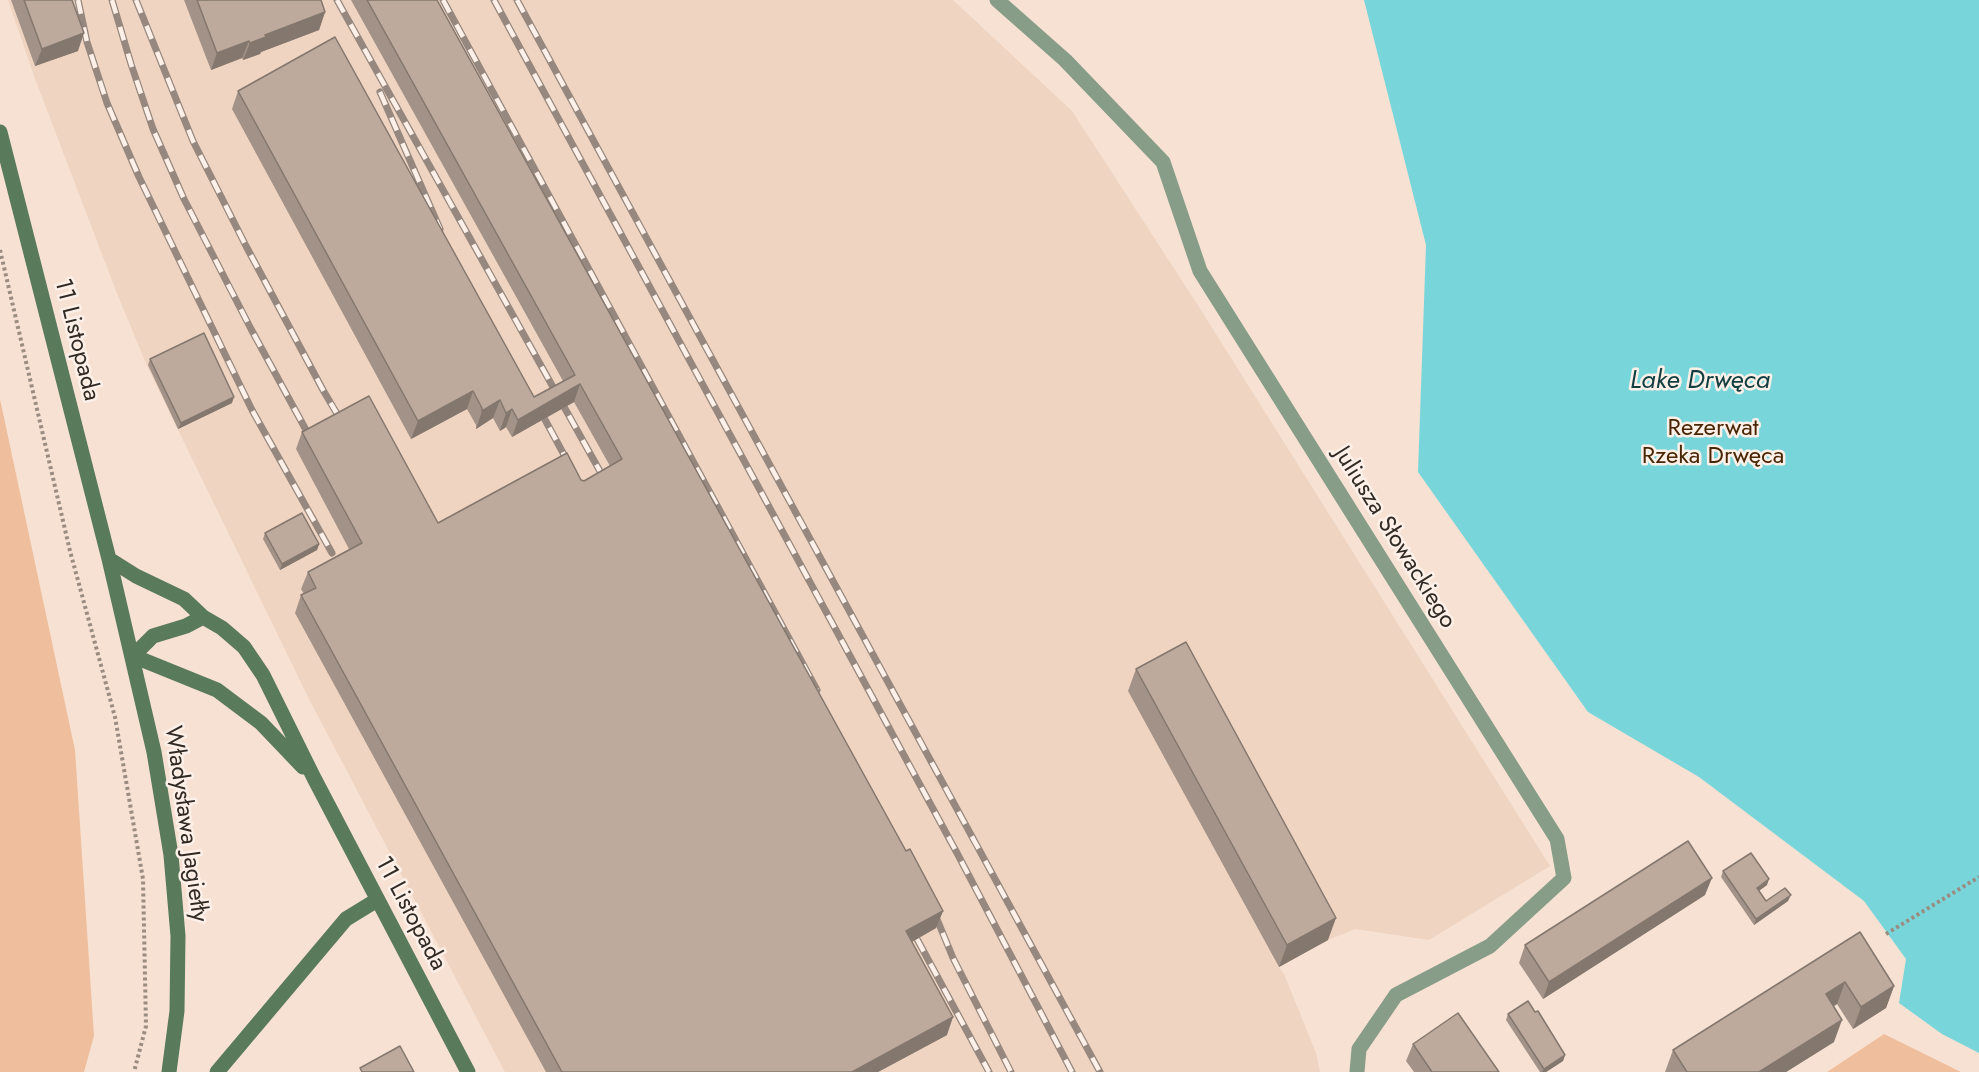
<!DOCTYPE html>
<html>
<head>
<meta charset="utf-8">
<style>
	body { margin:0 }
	canvas { display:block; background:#f6e1d3 }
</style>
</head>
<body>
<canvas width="1979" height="1072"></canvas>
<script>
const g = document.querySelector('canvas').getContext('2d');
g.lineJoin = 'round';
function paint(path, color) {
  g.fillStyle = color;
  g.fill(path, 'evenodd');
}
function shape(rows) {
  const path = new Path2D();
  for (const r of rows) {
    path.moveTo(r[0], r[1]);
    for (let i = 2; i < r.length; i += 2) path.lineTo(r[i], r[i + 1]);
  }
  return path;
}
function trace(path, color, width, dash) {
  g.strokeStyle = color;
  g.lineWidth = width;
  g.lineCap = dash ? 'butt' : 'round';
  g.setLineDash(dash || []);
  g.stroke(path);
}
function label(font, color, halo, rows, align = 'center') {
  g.font = font + ' Jost,sans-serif';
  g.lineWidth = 5;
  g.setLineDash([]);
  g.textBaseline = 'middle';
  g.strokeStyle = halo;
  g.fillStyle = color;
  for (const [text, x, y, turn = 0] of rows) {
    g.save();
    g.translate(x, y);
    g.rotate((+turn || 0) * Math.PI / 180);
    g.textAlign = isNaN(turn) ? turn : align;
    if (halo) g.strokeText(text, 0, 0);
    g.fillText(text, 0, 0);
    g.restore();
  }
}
const built = shape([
	[8,0,953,0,1072,111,1199,307,1550,866,1429,940,1355,929,1328,940,1279,967,1284,974,1316,1053,1320,1072,505,1072,309,699,147,366,116,291,34,76]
]);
const green = shape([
	[0,399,75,750,94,1036,84,1072,0,1072],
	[1884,1034,1961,1072,1827,1072]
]);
const water = shape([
	[1364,0,1979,0,1979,1053,1942,1034,1899,1003,1906,959,1864,901,1699,777,1588,712,1418,472,1426,245]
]);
const path = shape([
	[0,250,70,551,115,717,143,879,146,1026,134,1072],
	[1886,934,1979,877]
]);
const street = shape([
	[997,0,1065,60,1163,162,1200,271,1557,839,1564,878,1490,946,1396,995,1359,1049,1357,1072]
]);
const secondary = shape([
	[0,132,109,559,154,752,171,855,178,936,177,1011,169,1072],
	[109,559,136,576,184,599,203,617,222,628,244,647,263,675,314,778,468,1072],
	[133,656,217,690,261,723,303,767],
	[133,656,153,636,186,626,203,617],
	[217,1072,346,919,377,900]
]);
const rail = shape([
	[78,0,87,42,107,103,139,177,252,410,332,553],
	[112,0,131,64,153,129,184,199,251,329,312,441],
	[136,0,193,141,246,246,323,390,343,424],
	[337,0,606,482],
	[443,0,817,690],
	[494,0,957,853,1072,1072],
	[517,0,1100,1072],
	[380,92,440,229],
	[536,403,569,464],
	[932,907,953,958,1011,1072],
	[917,939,989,1072]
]);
const wall = shape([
	[11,0,72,0,78,51,35,66],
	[184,0,321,0,325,12,319,30,261,52,260,54,243,60,242,58,211,70],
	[351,0,437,0,906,851,943,911,936,928,912,942,947,1035,878,1072,546,1072,295,613,301,595,304,594,301,589,308,572,349,549,296,449,302,432,438,523,581,480,584,481,610,466,574,402,512,437,506,427,500,431,493,418,476,429,476,425,467,409,411,439,232,109,238,91,534,397,563,381],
	[150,359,232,403,178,429,148,365],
	[265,533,319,544,317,550,280,570,263,539],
	[1136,669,1328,940,1279,967,1128,691],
	[1723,871,1767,885,1759,891,1766,901,1788,901,1754,925,1721,877],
	[1705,895,1543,999,1519,963,1525,945],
	[1860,932,1894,986,1886,1008,1853,1029,1837,1004,1834,1006,1834,1042,1786,1072,1665,1072,1673,1050],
	[1508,1014,1565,1055,1563,1061,1546,1072,1540,1072,1506,1020],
	[1413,1044,1499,1072,1414,1072,1406,1061]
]);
const shadedWall = shape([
	[325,12,319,30,261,52,260,54,243,60,250,43,265,35],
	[84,33,78,51,35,66,42,49],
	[249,41,242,58,211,70,217,53],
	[580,384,574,402,512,437,518,420],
	[473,391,467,409,411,439,418,421],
	[234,397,232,403,178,429,181,423],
	[500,400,493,418,476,429,482,411],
	[512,409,506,427,500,431,506,413],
	[319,544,317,550,280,570,282,564],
	[1712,878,1705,895,1543,999,1549,982],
	[1769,879,1767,885,1754,894,1757,888],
	[1791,895,1788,901,1754,925,1756,919],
	[943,911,936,928,899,949,906,931],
	[1336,918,1328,940,1279,967,1287,945],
	[1845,982,1837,1004,1818,1016,1826,994],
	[1894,986,1886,1008,1853,1029,1861,1007],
	[953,1017,947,1035,878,1072,852,1072],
	[1842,1020,1834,1042,1786,1072,1759,1072],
	[1565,1055,1563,1061,1546,1072,1542,1072,1544,1069]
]);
const building = shape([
	[24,0,72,0,84,33,42,49,24,0],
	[197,0,321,0,325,12,265,35,266,37,250,43,249,41,217,53,197,0],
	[367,0,437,0,906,851,910,849,943,911,906,931,953,1017,852,1072,562,1072,301,595,316,588,308,572,362,543,302,432,369,396,438,523,567,453,581,480,584,481,622,459,580,384,518,420,512,409,506,413,500,400,482,411,482,408,473,391,418,421,238,91,335,37,534,397,575,375,367,0],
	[204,333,234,397,181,423,150,359,204,333],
	[302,513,319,544,282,564,265,533,302,513],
	[1186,642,1336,918,1287,945,1136,669,1186,642],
	[1688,841,1712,878,1549,982,1525,945,1688,841],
	[1751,853,1769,879,1757,888,1766,901,1785,888,1791,895,1756,919,1723,871,1751,853],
	[1860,932,1894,986,1861,1007,1845,982,1826,994,1842,1020,1759,1072,1687,1072,1673,1050,1860,932],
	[1528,1001,1535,1012,1538,1011,1565,1055,1544,1069,1508,1014,1528,1001],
	[1458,1013,1499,1072,1432,1072,1413,1044,1458,1013],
	[400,1046,414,1072,362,1072,360,1068,400,1046]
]);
const streetNames = [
	["11 Listopada",76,340,76],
	["Juliusza Słowackiego",1394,538,58],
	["Władysława Jagiełły",185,824,82],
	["11 Listopada",410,914,62]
];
const parkNames = [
	["Rezerwat",1713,429],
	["Rzeka Drwęca",1713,457]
];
const waterNames = [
	["Lake Drwęca",1700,382]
];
paint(built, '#efd4c1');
paint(green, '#efbf9d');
paint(water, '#78d6db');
trace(path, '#9a8c81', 4, [3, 3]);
trace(street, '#879d88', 15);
trace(secondary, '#597a5b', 15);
trace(rail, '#96887e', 7);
trace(rail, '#fdf0e8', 4.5, [14]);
paint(wall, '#a39287');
paint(shadedWall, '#84776e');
paint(building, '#bdaa9d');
trace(building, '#84776e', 1.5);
label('24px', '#312a24', '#fdf0e8', streetNames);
label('24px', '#4a2503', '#fdf0e8', parkNames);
label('italic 26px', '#113e40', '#fdf0e8', waterNames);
</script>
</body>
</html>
